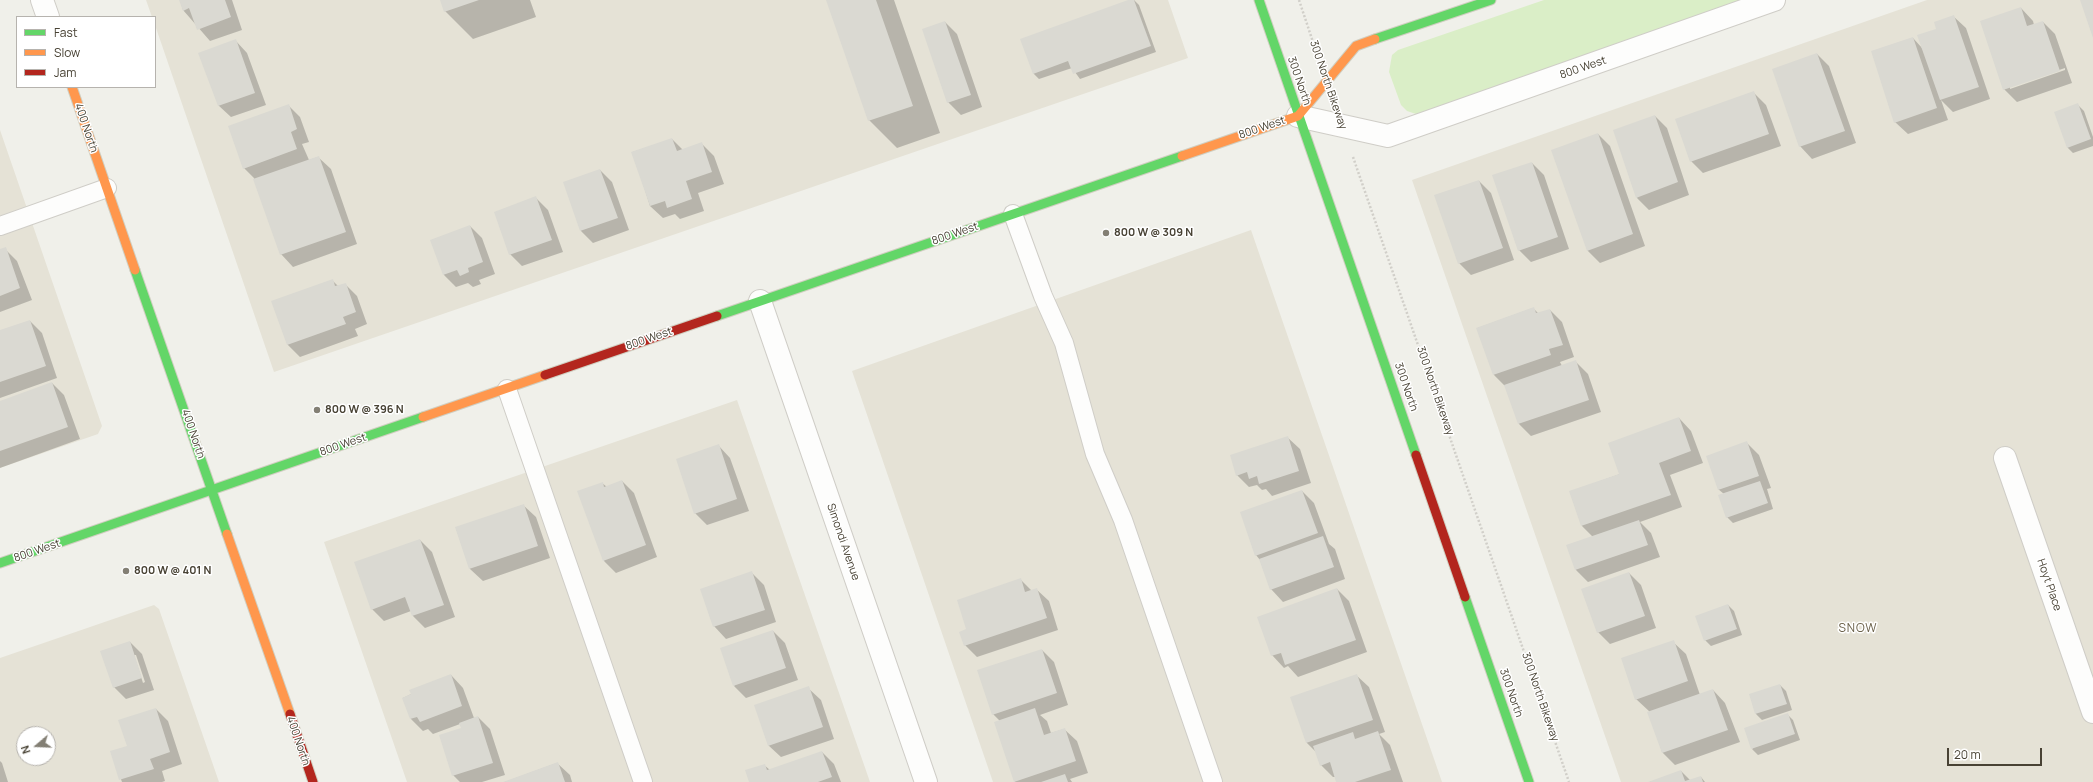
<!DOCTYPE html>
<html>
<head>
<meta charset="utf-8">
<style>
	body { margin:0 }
	#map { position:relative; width:2093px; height:782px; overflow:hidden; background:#f0f0ea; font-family:Manrope,sans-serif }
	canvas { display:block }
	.legend { position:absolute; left:16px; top:16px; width:140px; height:72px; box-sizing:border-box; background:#fff; border:1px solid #b6b3ae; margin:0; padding:5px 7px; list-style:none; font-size:12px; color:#484234 }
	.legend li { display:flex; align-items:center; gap:8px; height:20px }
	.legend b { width:20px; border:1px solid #b6b3ae }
	.north { position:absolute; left:16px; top:726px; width:40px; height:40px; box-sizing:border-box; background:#fff; border:1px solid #b6b3ae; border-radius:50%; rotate:251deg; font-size:11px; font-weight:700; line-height:16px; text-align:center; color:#484234 }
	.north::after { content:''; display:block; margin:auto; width:14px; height:18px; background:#837f74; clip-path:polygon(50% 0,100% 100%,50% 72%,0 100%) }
	.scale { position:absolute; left:1947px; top:748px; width:95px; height:18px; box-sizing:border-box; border:2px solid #484234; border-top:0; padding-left:5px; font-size:12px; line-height:14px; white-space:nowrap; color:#484234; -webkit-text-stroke:3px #fff; paint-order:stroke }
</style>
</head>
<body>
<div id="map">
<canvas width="2093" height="782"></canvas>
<ul class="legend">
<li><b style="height:5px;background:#63d668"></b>Fast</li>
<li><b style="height:5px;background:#ff974d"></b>Slow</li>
<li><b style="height:5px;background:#b3261e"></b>Jam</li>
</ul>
<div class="north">N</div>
<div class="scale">20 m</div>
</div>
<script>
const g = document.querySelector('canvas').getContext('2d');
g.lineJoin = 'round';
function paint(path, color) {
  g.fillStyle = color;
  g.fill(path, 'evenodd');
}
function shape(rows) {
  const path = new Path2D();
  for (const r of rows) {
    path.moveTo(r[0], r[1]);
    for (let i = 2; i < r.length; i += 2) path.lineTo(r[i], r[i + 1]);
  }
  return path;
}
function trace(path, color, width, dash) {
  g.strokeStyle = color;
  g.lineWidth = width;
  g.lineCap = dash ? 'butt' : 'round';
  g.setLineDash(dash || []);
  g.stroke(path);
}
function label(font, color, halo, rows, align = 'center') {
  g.font = font + ' Manrope,sans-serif';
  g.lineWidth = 3;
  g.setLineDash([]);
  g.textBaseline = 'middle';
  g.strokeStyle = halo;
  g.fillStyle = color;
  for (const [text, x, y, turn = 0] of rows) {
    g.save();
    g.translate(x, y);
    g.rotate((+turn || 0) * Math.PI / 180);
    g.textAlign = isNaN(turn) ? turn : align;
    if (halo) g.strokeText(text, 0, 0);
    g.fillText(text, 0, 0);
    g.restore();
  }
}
const residential = shape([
	[146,0,1168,0,1188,58,274,372,155,25,155,17,152,17],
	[1927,0,2093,0,2093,782,1621,782,1412,180],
	[0,130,102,426,98,434,0,468],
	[1251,230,1442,782,993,782,852,371],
	[737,400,870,782,407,782,324,542],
	[154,605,159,609,219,782,0,782,0,658],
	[24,734,48,734,48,758,24,758]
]);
const green = shape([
	[1544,0,1752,0,1419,115,1407,111,1401,105,1389,72,1392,55,1398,50]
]);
const shadow = shape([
	[180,0,232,0,242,30,210,41,183,10],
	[441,0,530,0,536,17,473,39,445,11],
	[827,0,894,0,940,133,897,148,869,120],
	[1131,0,1134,0,1139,5,1156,52,1080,79,1072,68,1039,79,1033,73],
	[2021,8,2033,21,2034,25,2043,22,2055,34,2072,83,2017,102,2004,89],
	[2065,68,2065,70,2010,89,2010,87],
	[1953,16,1966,28,1990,99,1953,112,1941,100,1948,120,1908,134,1895,122,1913,38,1922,48,1937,29],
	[945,22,957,34,982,107,961,115,948,102],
	[235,40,247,53,266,105,231,117,218,105],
	[1817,54,1829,66,1856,143,1812,159,1800,146],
	[1754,93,1766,105,1781,146,1703,173,1691,161],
	[288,105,300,117,309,142,302,144,309,160,318,157,331,169,357,244,293,267,281,254,254,178,244,168],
	[2078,105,2084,111,2093,137,2093,146,2073,153,2067,147],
	[1655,116,1667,128,1689,195,1649,210,1637,198],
	[1598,134,1610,146,1645,246,1600,263,1587,250],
	[672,139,683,150,702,144,714,156,724,184,698,193,704,211,680,219,675,214,663,218,650,206,633,152],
	[1532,163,1544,175,1569,249,1531,262,1519,250],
	[600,170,612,182,629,230,593,243,581,231,565,183],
	[1479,181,1491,193,1514,260,1471,275,1459,263],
	[536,198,548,210,563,252,522,266,510,254],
	[470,226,482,238,495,274,479,280,481,284,473,287,468,283,456,287,444,275,432,240],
	[5,249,17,261,32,300,0,312,0,250],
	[332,280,338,286,345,284,357,296,367,324,355,329,358,336,300,357,287,344],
	[1533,308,1539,314,1550,310,1562,322,1574,357,1560,362,1562,366,1576,362,1588,374,1601,412,1531,436,1519,424,1506,387,1494,375,1478,328],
	[30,321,42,333,57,378,0,398,0,331],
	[52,383,64,395,80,439,0,468,0,402],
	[1679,418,1691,431,1703,463,1670,475,1682,507,1640,522,1651,533,1660,557,1588,582,1576,570,1568,546,1593,537,1582,526,1570,492,1620,474],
	[1287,437,1300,449,1311,483,1272,496,1266,489,1262,490,1257,485,1249,487,1237,475],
	[1747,443,1759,455,1771,488,1767,489,1773,509,1733,523,1727,517,1724,494,1718,489],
	[718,445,730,458,749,511,707,525,695,513],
	[622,481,634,493,657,557,616,573,604,561,602,483,607,487],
	[1302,491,1314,503,1329,544,1335,549,1345,579,1283,602,1271,589,1260,560,1256,555],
	[523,505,536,517,550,558,483,581,470,569,456,528],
	[420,540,432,552,455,617,425,628,413,616,411,611,384,621,372,609],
	[752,573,764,585,776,622,726,639,714,626],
	[1629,573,1641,585,1656,628,1610,644,1598,632],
	[1021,580,1032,591,1036,589,1049,601,1058,630,977,657,965,645,968,630],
	[1337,589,1349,601,1367,652,1298,677,1288,666,1284,668,1272,655],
	[1728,605,1734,611,1742,635,1711,646,1705,640],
	[773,631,785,643,798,680,746,698,734,686],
	[130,642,142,654,154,690,126,699,114,687],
	[134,655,136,655,145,682,143,683],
	[1673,642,1686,654,1700,695,1713,690,1725,703,1740,742,1675,765,1662,752,1650,712,1636,699],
	[1042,650,1054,662,1068,705,1040,715,1047,721,1051,733,1064,729,1077,741,1088,773,1070,779,1072,782,1015,782,1000,721,993,714],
	[451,675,463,688,474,718,478,717,490,729,505,775,482,782,460,782,453,775,462,729,460,724,433,734,428,729,423,731,411,719,403,698],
	[1356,675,1369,687,1385,732,1379,734,1390,745,1403,782,1337,782,1336,777,1333,777,1321,765,1316,752,1306,742],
	[1780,685,1786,691,1792,710,1762,720,1756,714,1750,695],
	[808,688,821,700,834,739,781,757,768,745],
	[156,709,168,721,182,764,162,771,165,781,162,782,122,782,111,752,128,747],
	[1787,714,1793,720,1800,740,1758,755,1752,749],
	[822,752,834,764,841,782,750,782,764,765,770,770],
	[0,761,2,763,8,782,0,782],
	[557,763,570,775,572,782,505,782],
	[1681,771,1691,781,1701,777,1705,782,1650,782]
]);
const building = shape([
	[179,0,225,0,231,17,197,30,189,8,183,11],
	[440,0,479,0,444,12],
	[826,0,876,0,913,106,868,121],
	[1128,0,1134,0,1151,46,1073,74,1068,61,1033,74,1020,39],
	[2080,0,2093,0,2093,38],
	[2021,7,2027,26,2043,21,2060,71,2003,90,1980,21],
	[1954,15,1979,87,1940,100,1917,35,1936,29,1934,22],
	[945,21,971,95,947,103,922,29],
	[1913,37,1937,108,1894,123,1871,51],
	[236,39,255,93,218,106,198,53],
	[1817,53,1845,131,1799,147,1772,69],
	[1754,91,1769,134,1690,162,1675,119],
	[2078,103,2091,139,2067,148,2054,112],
	[289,104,297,129,291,132,297,149,243,169,228,126],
	[1655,115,1678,182,1636,198,1613,130],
	[1598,133,1633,234,1587,251,1551,150],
	[672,138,677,151,702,142,712,172,686,181,692,199,667,208,665,201,650,206,631,152],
	[319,156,346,232,280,255,253,179],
	[1532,162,1558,237,1518,251,1492,175],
	[600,169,618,218,580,231,563,182],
	[1479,180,1503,248,1458,264,1434,195],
	[536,196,552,240,509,255,494,212],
	[470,225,483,262,468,268,469,272,460,276,457,270,443,275,430,240],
	[6,247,20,288,0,296,0,249],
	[333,279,335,286,346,283,356,312,343,317,346,324,287,345,271,301],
	[1534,307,1536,313,1550,309,1563,345,1549,349,1551,355,1493,375,1476,328],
	[30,320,46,366,0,382,0,330],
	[1576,360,1589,400,1518,424,1504,385],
	[52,382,68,427,0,451,0,401],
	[1679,417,1691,451,1659,463,1671,495,1581,526,1569,491,1619,474,1608,443],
	[1288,436,1299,471,1259,484,1257,476,1249,479,1247,472,1236,476,1230,455],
	[1747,441,1759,476,1718,490,1706,456],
	[719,444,737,499,694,514,676,459],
	[622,480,646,545,603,561,577,491,603,482,604,487],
	[1760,481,1768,503,1726,518,1718,495],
	[1302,490,1318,533,1255,556,1240,512],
	[524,504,538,546,469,569,455,527],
	[1639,520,1648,545,1575,570,1566,545],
	[1323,536,1334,567,1270,590,1259,559],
	[420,539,444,605,412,616,405,597,371,610,354,562],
	[752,571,765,610,713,627,700,589],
	[1629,572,1645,616,1597,633,1581,589],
	[1021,578,1025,592,1037,588,1047,618,964,646,959,632,966,629,957,600],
	[1337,588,1356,640,1285,665,1281,653,1271,656,1257,617],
	[1728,604,1737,629,1704,641,1695,616],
	[773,630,786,668,733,686,720,648],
	[1674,640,1688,681,1635,700,1621,658],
	[130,641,142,678,113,688,100,651],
	[1042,649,1057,693,992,715,977,670],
	[451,674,462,706,420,722,417,717,410,719,402,698,411,694,409,690],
	[1357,674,1373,720,1306,743,1290,697],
	[1780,684,1787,704,1755,714,1749,694],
	[809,686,823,727,768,746,754,705],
	[1713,689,1728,730,1662,753,1647,712],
	[156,708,170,752,150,759,154,769,119,780,110,751,127,746,118,720],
	[1035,708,1044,735,1065,728,1076,761,1014,782,994,722],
	[1788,713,1795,734,1751,749,1744,728],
	[478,716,493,763,452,776,439,735,461,728,459,723],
	[1378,731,1391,770,1355,782,1336,782,1330,762,1320,766,1313,746,1353,732,1355,739],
	[822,751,832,777,818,782,749,782,745,770,765,764,767,770],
	[558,762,565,782,503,782],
	[1681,770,1685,781,1701,776,1703,782,1648,782],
	[1065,774,1068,782,1041,782]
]);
const path = shape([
	[1299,0,1316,51],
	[1353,157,1569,782]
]);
const lane = shape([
	[1013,214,1043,296,1064,343,1095,454,1123,520,1213,782],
	[0,226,107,188],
	[507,389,643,782]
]);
const street = shape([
	[42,0,48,17],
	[1298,116,1388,136,1774,0],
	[760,301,926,782],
	[2005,458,2093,712]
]);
const fast = shape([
	[1259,0,1416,455],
	[1375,39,1491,0],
	[135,270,227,534],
	[717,316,1182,156],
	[0,563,423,417],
	[1465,597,1529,782]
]);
const slow = shape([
	[72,87,135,270],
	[1182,156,1298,116,1356,46,1375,39],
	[423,417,545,375],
	[227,534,290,714]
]);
const jam = shape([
	[545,375,717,316],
	[1416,455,1465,597],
	[290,714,313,782]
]);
const markers = [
	[1106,233,4,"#837f74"],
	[317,410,4,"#837f74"],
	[126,571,4,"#837f74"]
];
const streetNames = [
	["800 West",1583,68,-19],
	["300 North",1299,81,71],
	["300 North Bikeway",1328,85,71],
	["400 North",86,128,71],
	["800 West",1262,128,-19],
	["800 West",955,234,-19],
	["800 West",649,339,-19],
	["300 North",1406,387,71],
	["300 North Bikeway",1435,391,71],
	["400 North",193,434,71],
	["800 West",343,445,-19],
	["Simondi Avenue",843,542,71],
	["800 West",37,551,-19],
	["Hoyt Place",2049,585,71],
	["300 North",1511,693,71],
	["300 North Bikeway",1540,697,71],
	["400 North",298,741,71]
];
const poiNames = [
	["800 W @ 309 N",1114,233],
	["800 W @ 396 N",325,410],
	["800 W @ 401 N",134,571]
];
const neighbourhoodNames = [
	["SNOW",1858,629]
];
paint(residential, '#e5e2d6');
paint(green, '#daeec7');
paint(shadow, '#0003');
paint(building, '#dad9d2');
trace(lane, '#cfcdc7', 20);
trace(street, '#cfcdc7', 24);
trace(fast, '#d0cec0', 11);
trace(slow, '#d0cec0', 11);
trace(jam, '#d0cec0', 11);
trace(path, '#d1cfc9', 2.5, [2, 2]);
trace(lane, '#fdfdfc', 18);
trace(street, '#fdfdfc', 22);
trace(fast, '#63d668', 9);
trace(slow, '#ff974d', 9);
trace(jam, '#b3261e', 9);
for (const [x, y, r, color] of markers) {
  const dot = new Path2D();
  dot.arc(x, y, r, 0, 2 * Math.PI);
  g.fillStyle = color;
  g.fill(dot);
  trace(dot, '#fff', 1.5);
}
label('11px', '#484234', '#fff', streetNames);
label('bold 11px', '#484234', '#fff', poiNames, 'left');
g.letterSpacing = '1px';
label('12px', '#6c624b', '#fff', neighbourhoodNames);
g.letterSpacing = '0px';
</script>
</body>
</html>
